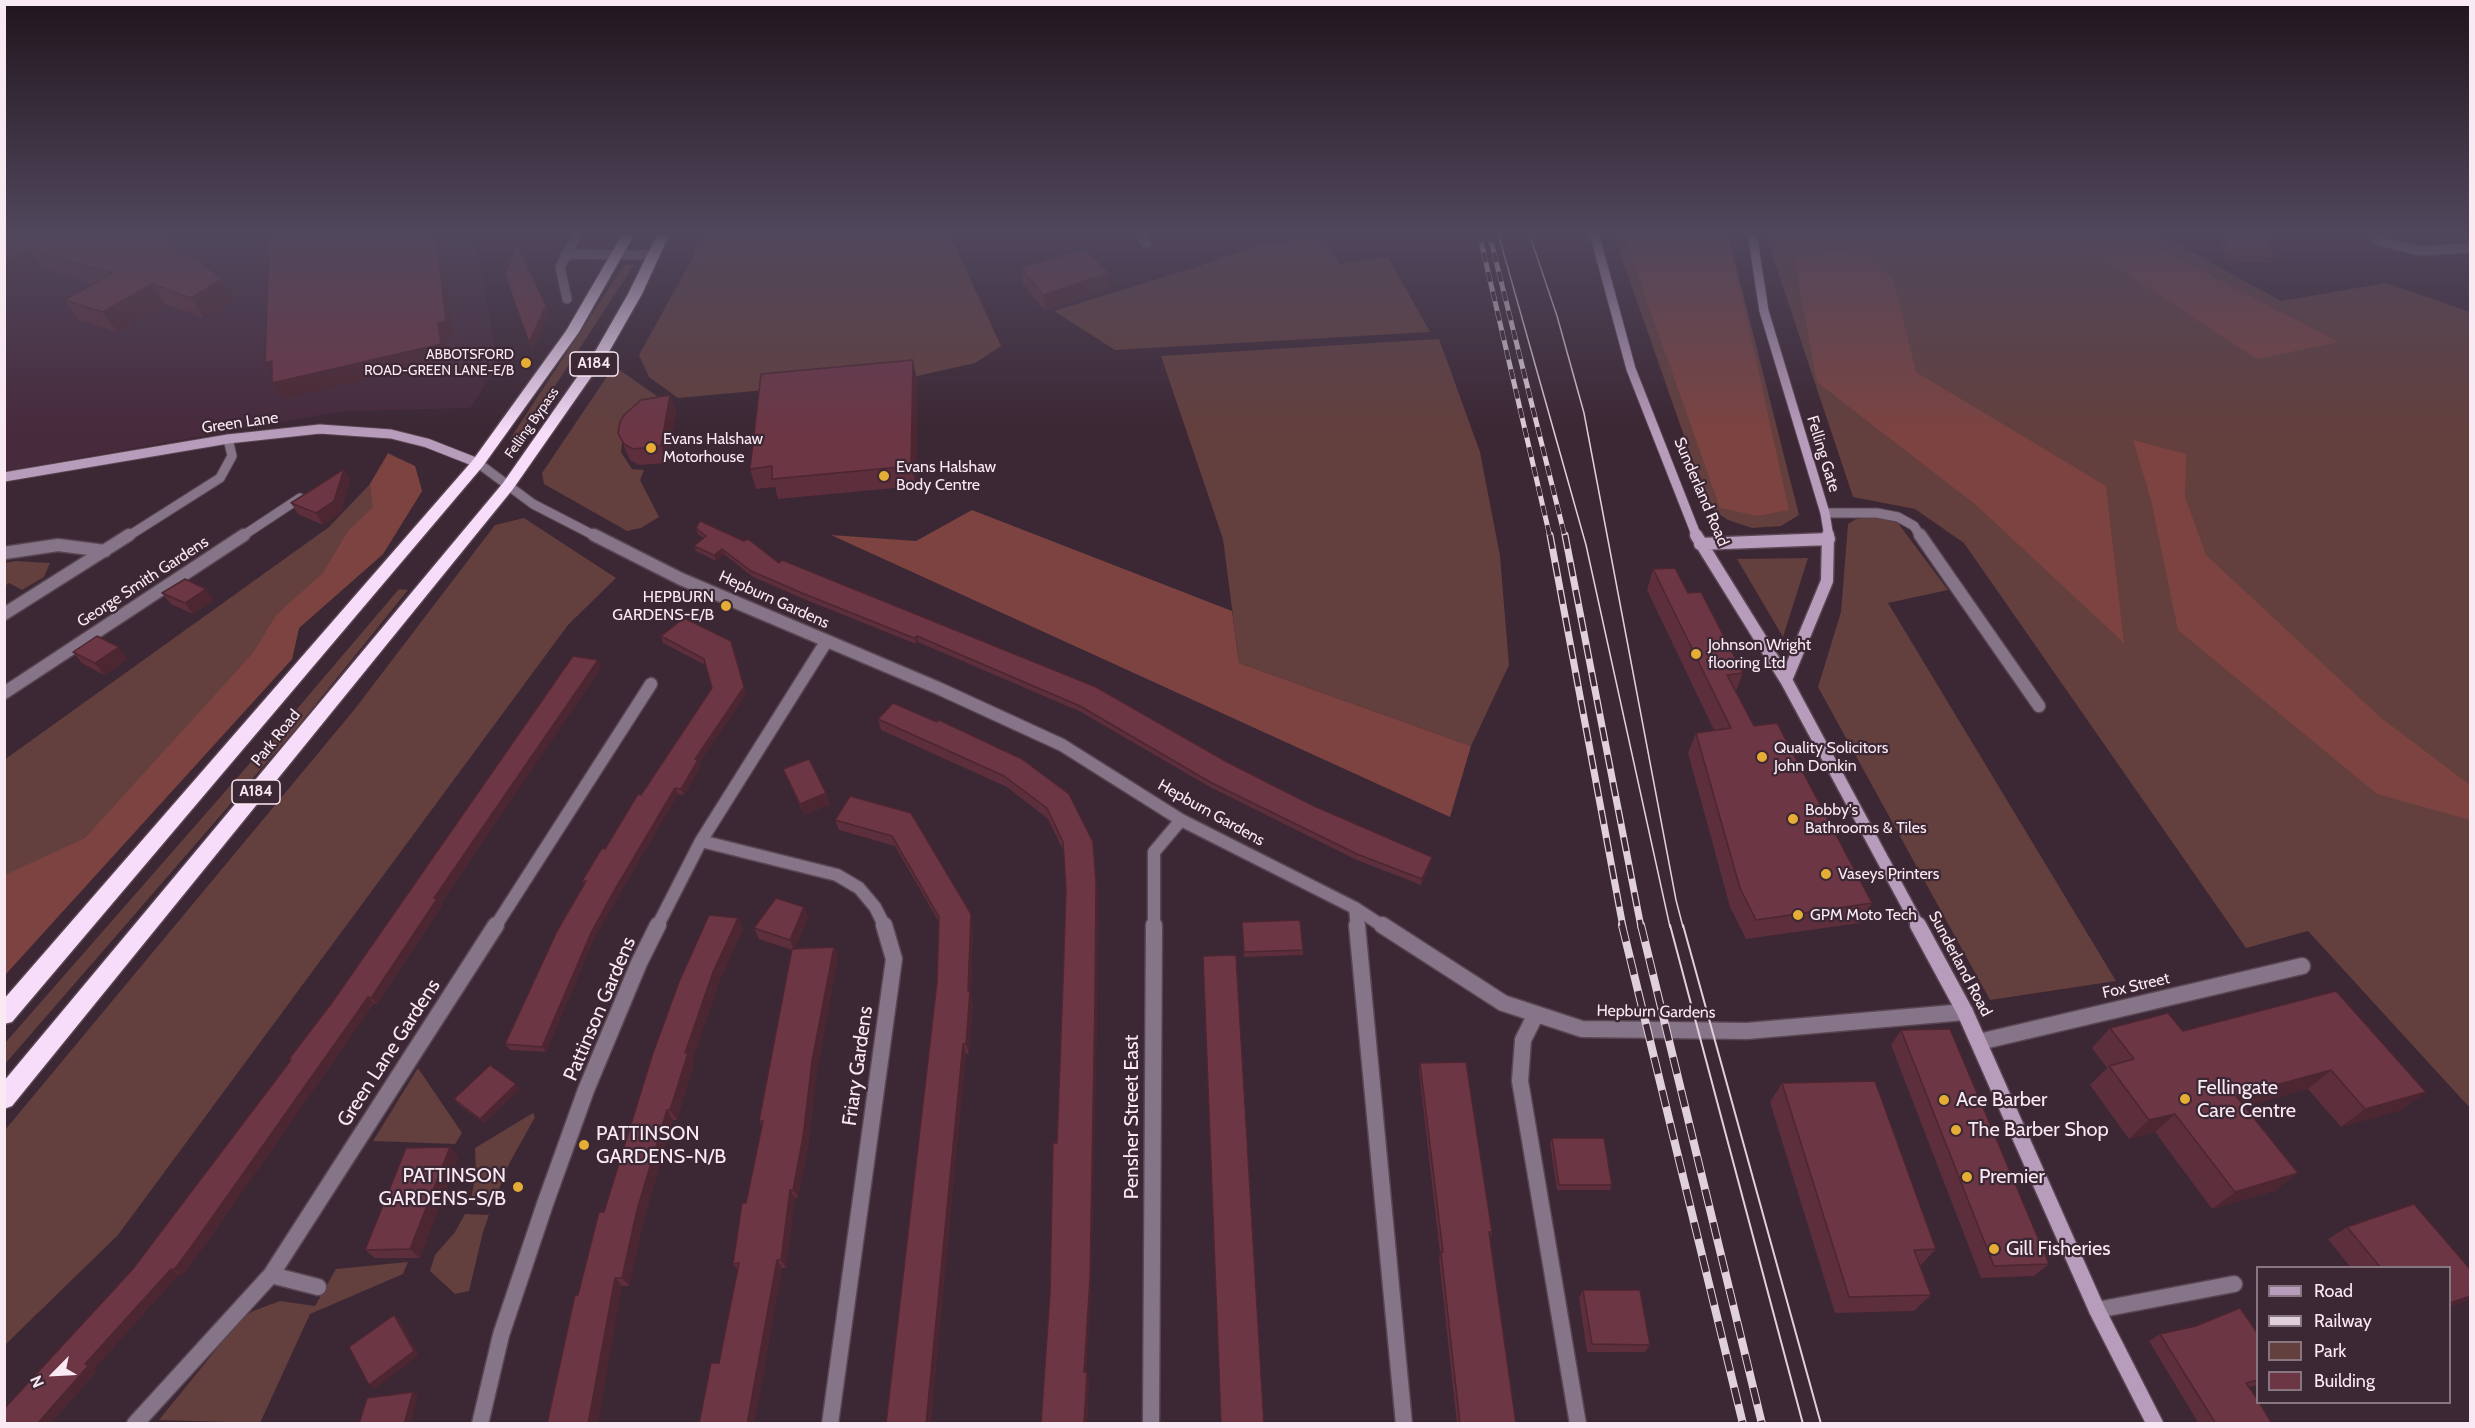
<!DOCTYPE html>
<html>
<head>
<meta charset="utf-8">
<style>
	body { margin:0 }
	#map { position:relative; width:2475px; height:1428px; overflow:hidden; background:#3c2734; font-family:Cabin,sans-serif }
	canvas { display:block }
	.frame { position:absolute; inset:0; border:6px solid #f8e9f2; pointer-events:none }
	.legend { position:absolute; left:2256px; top:1266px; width:195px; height:138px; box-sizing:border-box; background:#3c2734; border:2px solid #877580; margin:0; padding:8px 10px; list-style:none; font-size:18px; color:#f8e9f2 }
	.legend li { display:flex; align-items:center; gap:12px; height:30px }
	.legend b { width:30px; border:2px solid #877580 }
	.north { position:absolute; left:24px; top:1344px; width:60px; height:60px; -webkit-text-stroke:4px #3c2734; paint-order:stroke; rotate:246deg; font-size:16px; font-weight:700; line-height:24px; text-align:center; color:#f8e9f2 }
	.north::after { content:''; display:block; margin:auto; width:21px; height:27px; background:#f8e9f2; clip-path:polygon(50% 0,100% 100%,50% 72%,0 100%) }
</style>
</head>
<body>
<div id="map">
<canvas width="2475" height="1428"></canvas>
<div class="frame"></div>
<ul class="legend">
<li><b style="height:8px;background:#b89cbb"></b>Road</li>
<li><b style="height:8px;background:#e0d0da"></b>Railway</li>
<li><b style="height:16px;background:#633f3d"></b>Park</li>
<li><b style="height:16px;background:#6c3645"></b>Building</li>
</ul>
<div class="north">N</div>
</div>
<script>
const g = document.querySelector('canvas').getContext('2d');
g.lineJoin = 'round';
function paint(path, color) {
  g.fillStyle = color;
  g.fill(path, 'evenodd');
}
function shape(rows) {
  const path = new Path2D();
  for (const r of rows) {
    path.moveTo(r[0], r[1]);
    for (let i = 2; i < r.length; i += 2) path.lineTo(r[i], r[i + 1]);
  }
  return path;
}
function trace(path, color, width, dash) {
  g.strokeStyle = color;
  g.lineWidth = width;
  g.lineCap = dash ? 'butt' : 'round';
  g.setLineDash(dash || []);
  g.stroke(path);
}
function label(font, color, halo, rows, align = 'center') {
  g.font = font + ' Cabin,sans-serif';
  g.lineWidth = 4.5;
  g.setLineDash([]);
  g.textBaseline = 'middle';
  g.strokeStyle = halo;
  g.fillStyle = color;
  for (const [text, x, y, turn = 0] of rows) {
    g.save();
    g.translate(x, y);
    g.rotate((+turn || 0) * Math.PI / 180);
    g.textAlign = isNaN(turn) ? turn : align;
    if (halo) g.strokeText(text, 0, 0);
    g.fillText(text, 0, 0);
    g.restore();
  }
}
const built = shape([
	[5,233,474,233,498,365,470,408,345,411,5,471]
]);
const green = shape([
	[700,233,949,233,1001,346,975,363,917,376,678,398,649,377,639,355,693,257],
	[1613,233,1730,233,1732,250,1799,515,1781,526,1752,528,1728,520,1709,507],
	[1765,233,2157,233,2281,301,2386,283,2470,312,2470,1108,2308,931,2246,948,1964,543,1915,509,1853,497],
	[1322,237,1339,264,1388,257,1430,332,1115,350,1054,311,1206,264,1255,246],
	[624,265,634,265,521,438,510,439],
	[1439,339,1480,452,1500,556,1509,665,1471,746,1239,663,1223,539,1161,356],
	[614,366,661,399,623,435,621,452,632,469,644,470,640,480,659,517,641,528,627,531,544,484,542,473],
	[388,453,415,466,422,491,383,554,299,628,292,659,5,975,4,760,329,527,370,484],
	[1873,516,1898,523,1948,590,1888,603,2116,981,1990,1000,1818,687,1841,612,1848,524,1856,519],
	[524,518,616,578,568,625,118,1235,5,1345,5,1130,354,710,495,525],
	[1808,558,1783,637,1737,559],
	[16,561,50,563,44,577,22,590,9,583,5,586,5,563],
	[399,589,408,590,299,725,5,1064,5,1043,285,723],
	[418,1068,462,1133,455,1144,373,1141],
	[533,1113,535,1117,509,1164,495,1199,471,1199,476,1173,475,1148],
	[465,1214,489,1215,483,1232,469,1291,455,1294,430,1271,435,1255,455,1232],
	[408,1262,403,1274,310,1314,260,1423,159,1420,240,1320,253,1311,280,1301,315,1306,336,1269]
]);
const forest = shape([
	[1623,233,1728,233,1789,510,1757,516,1720,508],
	[2063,233,2128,233,2339,342,2257,359],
	[1862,248,1894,281,1916,372,2106,486,2124,643,1976,505,1817,382,1794,259],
	[2133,440,2186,454,2185,497,2206,555,2380,717,2470,785,2470,820,2377,794,2178,630,2151,500],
	[388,454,415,466,422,491,383,554,299,628,292,659,5,975,5,875,85,838,253,653,276,615,323,573,348,531,373,507,370,484],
	[972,510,1232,611,1239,663,1471,746,1450,817,831,535,916,541]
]);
const streetFar2 = shape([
	[1139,233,1146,243],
	[2369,233,2379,241,2419,251,2470,248],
	[2235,239,2271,233],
	[565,254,654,255],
	[567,299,560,267,578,233],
	[478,463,533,504,597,537],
	[1825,513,1877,513,1898,517,1914,526,1921,537],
	[127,537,220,478,232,456,228,439],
	[241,537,300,498]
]);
const streetFar1 = shape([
	[594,535,681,579,938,688,1062,745,1181,820,1355,908,1384,927],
	[1920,535,2039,706],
	[4,553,58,545,105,551],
	[4,614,129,535],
	[4,693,244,535],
	[701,841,837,875,859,888,875,907,885,927],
	[1355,908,1357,927],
	[495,927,651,684],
	[657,927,701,841,826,642],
	[1154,927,1154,852,1181,820]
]);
const street = shape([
	[1357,925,1404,1424],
	[1382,925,1503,1003,1582,1029,1747,1031,1965,1012],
	[1536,1014,1523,1040,1520,1081,1578,1424],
	[1979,1042,2302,966],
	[271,1275,318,1287],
	[2097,1310,2234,1284],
	[135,1424,271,1275,496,925],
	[480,1424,501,1335,545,1204,586,1090,639,963,658,925],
	[830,1424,894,959,884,925],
	[1151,1424,1154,925]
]);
const secondaryFar2 = shape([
	[1594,233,1631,369,1697,537],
	[1752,233,1764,311,1825,513,1829,537],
	[4,477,228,439,320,429,391,434,427,443,478,463]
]);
const secondaryFar1 = shape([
	[1696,535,1786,680,1919,927],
	[1700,544,1829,539],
	[1786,680,1827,581,1828,535]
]);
const secondary = shape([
	[1918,925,1965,1012,2097,1310,2155,1424]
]);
const highway = shape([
	[623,233,635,233,579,332,483,466,12,1022,4,1024,4,999,473,460,566,331,623,233],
	[658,233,670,233,642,294,610,350,513,489,12,1106,4,1109,4,1081,503,483,596,350,628,294,658,233]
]);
const tramFar1 = shape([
	[1498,233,1586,545,1670,927],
	[1529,233,1557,316,1584,413,1676,900,1683,927]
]);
const tram = shape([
	[1670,925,1803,1424],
	[1683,925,1821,1424]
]);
const railFar2 = shape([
	[1479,233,1550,537],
	[1489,233,1565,537]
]);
const railFar1 = shape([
	[1550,535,1623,927],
	[1565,535,1641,927]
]);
const rail = shape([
	[1622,925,1743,1424],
	[1641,925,1762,1424]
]);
const wall = shape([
	[4,233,181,233,168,240,177,253,234,299,204,318,165,304,117,332,78,320,64,300,94,284,42,268,11,285,4,283],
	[2219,233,2234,233,2232,234,2233,238,2273,258,2270,263,2225,260],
	[1021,268,1110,289,1045,311,1023,284],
	[913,360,917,380,916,486,778,499,775,487,756,489,750,469],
	[670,395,676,412,667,463,639,465,630,460,618,433],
	[344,469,350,480,341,512,323,525,298,514,291,503],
	[696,528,779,563,1227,762,1314,806,1432,857,1431,863,1421,885,1357,860,1210,787,1081,712,918,642,916,644,804,599,753,577,724,554,716,561,696,551,694,546,704,538,698,534],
	[1653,569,1688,593,1743,673,1736,691,1754,726,1872,903,1860,923,1746,939,1730,907,1688,753,1696,733,1714,730,1647,590],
	[162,593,214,600,193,614,171,604],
	[661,636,731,641,746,694,699,763,701,766,684,795,678,794,615,902,594,939,546,1052,510,1050,505,1044,584,884,582,881,605,849,712,688,705,665,663,643],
	[73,652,128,659,104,675,82,663],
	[602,666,441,903,442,905,377,1004,374,1003,207,1242,182,1275,179,1274,94,1369,97,1371,50,1424,4,1424,132,1270,290,1061,289,1059],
	[878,719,937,722,1093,842,1098,894,1097,1013,1091,1287,1086,1372,1089,1379,1087,1424,1041,1424,1050,1293,1057,1143,1066,889,1063,850,1048,819,1007,787,881,730],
	[783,769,826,793,830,804,804,815],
	[911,813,971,914,973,925,971,994,973,1001,969,1054,966,1054,937,982,939,922,895,846,839,830,835,820],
	[808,917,795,948,834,947,838,956,817,1071,808,1146,798,1198,795,1198,786,1268,782,1268,754,1424,699,1424,719,1363,738,1270,733,1264,762,1127,759,1121,792,950,759,939,754,928],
	[738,918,743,929,719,982,692,1060,694,1063,677,1120,673,1120,644,1219,629,1286,622,1286,578,1295,604,1212],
	[1242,922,1303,950,1303,955,1244,957],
	[2336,991,2401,1110,2341,1127,2308,1089,2244,1106,2298,1173,2274,1191,2212,1209,2155,1132,2129,1139,2090,1085,2107,1068,2092,1048,2110,1028,2183,1031],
	[1901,1030,2049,1264,2034,1276,1981,1278,1891,1045],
	[1420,1063,1492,1232,1490,1238,1516,1424,1457,1424,1439,1259,1440,1253,1419,1071],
	[1782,1083,1936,1249,1920,1266,1931,1295,1914,1311,1835,1313,1770,1102],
	[520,1089,484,1123,458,1104,454,1099],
	[1552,1138,1612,1185,1610,1190,1557,1190,1550,1143],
	[450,1147,458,1157,420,1258,375,1258,365,1250],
	[2414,1204,2470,1269,2470,1299,2450,1307,2450,1268,2351,1268,2328,1239,2347,1227],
	[1583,1290,1650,1345,1645,1352,1587,1352,1579,1298],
	[2160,1334,2258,1334,2258,1385,2249,1387,2272,1424,2199,1424,2149,1341]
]);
const shadedWall = shape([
	[162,233,181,233,167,241],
	[436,233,441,233,454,338,445,339,449,360,282,399,272,383,438,323],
	[28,249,42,268,11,285,4,277,4,261],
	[1109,273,1110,289,1045,311,1043,295],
	[222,279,234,299,204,318,191,298],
	[152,284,165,304,117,332,103,312],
	[546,306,549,314,533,350,529,342],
	[913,360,917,380,916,486,911,466],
	[272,361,275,379,265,363],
	[670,395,676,412,667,463,661,446],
	[344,469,350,480,341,512,323,525,316,513],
	[722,549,724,554,716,561,714,555],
	[206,589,214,600,193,614,185,603],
	[917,636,918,642,916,644,914,638],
	[731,641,746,694,699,763,701,766,684,795,681,789,695,759],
	[119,647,128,659,104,675,95,663],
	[598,660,602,666,441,903,442,905,377,1004,371,998,434,898],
	[675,788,678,794,615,902,594,939,546,1052,542,1047,591,933,611,896],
	[826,793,830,804,804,815,800,804],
	[1093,842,1098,894,1097,1013,1091,1287,1086,1379,1084,1372],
	[1432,857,1431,863,1421,885,1422,879],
	[804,907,808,917,794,951,790,940],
	[971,914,973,925,971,994,973,1001,969,1054,966,1044],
	[738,918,743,929,719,982,692,1060,694,1063,677,1120,670,1110,685,1053,713,972],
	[834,947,838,956,817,1071,808,1146,798,1198,793,1190,812,1061],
	[368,997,374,1003,207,1242,182,1275,174,1270],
	[963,1044,966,1054,931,1424,926,1424],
	[2331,1070,2308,1089,2214,1115,2236,1096],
	[516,1084,520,1089,484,1123,480,1119],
	[2426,1092,2401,1110,2341,1127,2365,1109],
	[667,1110,673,1120,644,1219,629,1286,622,1278,637,1210],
	[2175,1114,2155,1132,2129,1139,2149,1120],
	[450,1147,458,1157,420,1258,410,1249],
	[2298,1173,2274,1191,2212,1209,2235,1192],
	[790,1190,795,1198,786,1268,781,1260],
	[777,1260,782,1268,754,1424,747,1424],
	[171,1269,179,1274,94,1369,85,1364],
	[615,1278,622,1286,598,1424,588,1424],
	[2470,1296,2470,1299,2450,1307,2450,1303],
	[394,1315,399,1319,419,1355,375,1389,369,1385],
	[88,1366,97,1371,50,1424,37,1424],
	[1087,1372,1089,1379,1087,1424,1084,1424],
	[413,1392,418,1395,411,1424,404,1424]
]);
const building = shape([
	[4,233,163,233,177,253,196,258,222,279,191,298,152,284,103,312,64,300,113,273,28,249,4,261,4,233],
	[269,233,436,233,446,322,438,323,441,344,272,383,272,361,265,363,269,233],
	[2223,233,2232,233,2233,238,2239,240,2268,237,2273,258,2228,255,2223,233],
	[517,244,546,306,529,342,505,275,517,244],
	[1085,249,1109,273,1043,295,1021,268,1085,249],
	[913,360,911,466,772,479,772,466,750,469,761,374,913,360],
	[670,395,661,446,633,449,624,444,618,433,620,422,624,415,641,400,670,395],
	[344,469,334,501,316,513,291,503,344,469],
	[700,521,744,541,748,539,779,563,782,560,1096,687,1227,762,1314,806,1432,857,1422,879,1357,854,1210,782,1080,706,917,636,914,638,802,593,751,571,722,549,714,555,694,546,706,536,696,528,700,521],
	[1675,568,1688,593,1701,592,1743,673,1727,675,1754,726,1777,723,1872,903,1756,920,1740,888,1696,733,1731,728,1653,569,1675,568],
	[185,579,206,589,185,603,162,593,185,579],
	[684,618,731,641,744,687,695,759,698,760,681,789,675,788,611,896,591,933,542,1047,505,1044,557,931,586,881,582,881,602,848,605,849,638,794,641,795,712,688,704,659,661,636,684,618],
	[97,636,119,647,95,663,73,652,97,636],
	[573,656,598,660,434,898,437,899,371,998,368,997,199,1236,174,1270,171,1269,85,1364,88,1366,37,1424,4,1424,4,1409,132,1270,291,1060,289,1059,331,1004,573,656],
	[893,703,937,722,939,720,1022,759,1069,794,1093,842,1096,883,1095,1003,1090,1279,1084,1372,1087,1372,1084,1424,1041,1424,1050,1293,1053,1143,1057,1143,1063,982,1066,889,1063,842,1047,808,1004,776,878,719,893,703],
	[809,759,826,793,800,804,783,769,809,759],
	[850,796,911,813,971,914,968,991,970,991,966,1044,963,1044,926,1424,886,1424,937,982,939,917,892,836,835,820,850,796],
	[776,898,804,907,790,940,754,928,776,898],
	[709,915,738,918,713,972,685,1053,688,1053,670,1110,667,1110,637,1210,622,1278,615,1278,588,1424,547,1424,575,1295,578,1295,599,1212,604,1212,653,1053,679,982,709,915],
	[1300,920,1303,950,1244,952,1242,922,1300,920],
	[834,947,812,1061,803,1137,793,1190,790,1190,781,1260,777,1260,747,1424,699,1424,711,1363,719,1363,739,1263,733,1264,742,1203,746,1203,763,1121,759,1121,792,949,834,947],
	[1236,955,1264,1424,1221,1424,1203,956,1236,955],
	[2336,991,2426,1092,2365,1109,2331,1070,2236,1096,2298,1173,2235,1192,2175,1114,2149,1120,2109,1066,2134,1059,2110,1028,2168,1013,2183,1031,2336,991],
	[1950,1029,2049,1264,1994,1266,1901,1030,1950,1029],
	[1466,1062,1492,1232,1489,1232,1516,1424,1460,1424,1441,1252,1443,1252,1420,1063,1466,1062],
	[490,1065,516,1084,480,1119,454,1099,490,1065],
	[1875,1081,1936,1249,1914,1250,1931,1295,1849,1297,1782,1083,1875,1081],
	[1552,1138,1604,1138,1612,1185,1559,1185,1552,1138],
	[450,1147,410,1249,365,1250,406,1148,450,1147],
	[2414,1204,2470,1269,2470,1296,2450,1303,2450,1268,2381,1268,2347,1227,2414,1204],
	[1583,1290,1640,1290,1650,1345,1592,1344,1583,1290],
	[2240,1308,2258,1334,2258,1380,2246,1383,2258,1400,2258,1402,2259,1402,2272,1424,2216,1424,2160,1334,2196,1326,2240,1308],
	[394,1315,414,1351,369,1385,349,1347,394,1315],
	[413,1392,404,1424,359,1424,367,1398,413,1392]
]);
const markers = [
	[526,363,6,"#e5ad35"],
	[651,448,6,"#e5ad35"],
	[884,476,6,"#e5ad35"],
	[726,606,6,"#e5ad35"],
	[1696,654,6,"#e5ad35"],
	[1762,757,6,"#e5ad35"],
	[1793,819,6,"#e5ad35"],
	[1826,874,6,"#e5ad35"],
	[1798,915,6,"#e5ad35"],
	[2185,1099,6,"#e5ad35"],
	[1944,1100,6,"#e5ad35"],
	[1956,1130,6,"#e5ad35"],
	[584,1145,6,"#e5ad35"],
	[1967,1177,6,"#e5ad35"],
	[518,1187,6,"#e5ad35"],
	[1994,1249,6,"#e5ad35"]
];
const farPoinames = [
	["ABBOTSFORD",514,355],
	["ROAD-GREEN LANE-E/B",514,371]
];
const farStreetnames = [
	["Felling Bypass",532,423,-55]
];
const shields = [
	[594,364,48],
	[256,792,48]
];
const shieldNames = [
	["A184",594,364],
	["A184",256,792]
];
const streetNames = [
	["Green Lane",240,423,-8],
	["Felling Gate",1823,454,73],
	["Sunderland Road",1701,492,67],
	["George Smith Gardens",143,582,-33],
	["Hepburn Gardens",774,600,24],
	["Park Road",276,738,-51],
	["Hepburn Gardens",1211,813,29],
	["Sunderland Road",1960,964,62],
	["Fox Street",2136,986,-13],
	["Hepburn Gardens",1656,1012,1]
];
const poiNames = [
	["Evans Halshaw",663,439],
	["Motorhouse",663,457],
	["Evans Halshaw",896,467],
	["Body Centre",896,485],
	["HEPBURN",714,597,"right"],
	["GARDENS-E/B",714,615,"right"],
	["Johnson Wright",1708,645],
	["flooring Ltd",1708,663],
	["Quality Solicitors",1774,748],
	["John Donkin",1774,766],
	["Bobby's",1805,810],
	["Bathrooms & Tiles",1805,828],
	["Vaseys Printers",1838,874],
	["GPM Moto Tech",1810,915]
];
const nearStreetnames = [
	["Pattinson Gardens",600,1009,-67],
	["Green Lane Gardens",389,1053,-57],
	["Friary Gardens",858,1066,-82],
	["Pensher Street East",1132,1117,-90]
];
const nearPoinames = [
	["Fellingate",2197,1088],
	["Care Centre",2197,1111],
	["Ace Barber",1956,1100],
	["The Barber Shop",1968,1130],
	["PATTINSON",596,1134],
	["GARDENS-N/B",596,1157],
	["PATTINSON",506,1176,"right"],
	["GARDENS-S/B",506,1199,"right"],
	["Premier",1979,1177],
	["Gill Fisheries",2006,1249]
];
paint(built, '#472a3c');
paint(green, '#633f3d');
paint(forest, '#7c4341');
trace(streetFar2, '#5a4652', 11);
trace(streetFar1, '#5a4652', 15);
trace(street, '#5a4652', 19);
trace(secondaryFar2, '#5a4652', 11);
trace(secondaryFar1, '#5a4652', 15);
trace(secondary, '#5a4652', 19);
trace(highway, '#5a4652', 3);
trace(streetFar2, '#867588', 9);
trace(streetFar1, '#867588', 12);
trace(street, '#867588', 16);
trace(secondaryFar2, '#b89cbb', 9);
trace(secondaryFar1, '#b89cbb', 12);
trace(secondary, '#b89cbb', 16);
paint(highway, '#f8ddfa');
trace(tramFar1, '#e0d0da', 1.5);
trace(tram, '#e0d0da', 2);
trace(railFar2, '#e0d0da', 5);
trace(railFar1, '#e0d0da', 7);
trace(rail, '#e0d0da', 8);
trace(railFar2, '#3c2734', 4, [10]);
trace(railFar1, '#3c2734', 4.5, [14]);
trace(rail, '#3c2734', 6, [17]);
paint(wall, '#5d2e3b');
paint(shadedWall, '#4c2630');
paint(building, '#6c3645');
trace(building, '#4c2630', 1.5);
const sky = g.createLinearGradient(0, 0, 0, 433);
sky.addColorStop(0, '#21151d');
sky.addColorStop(0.54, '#50475c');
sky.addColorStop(1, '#50475c00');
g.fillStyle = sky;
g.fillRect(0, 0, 2475, 433);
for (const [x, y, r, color] of markers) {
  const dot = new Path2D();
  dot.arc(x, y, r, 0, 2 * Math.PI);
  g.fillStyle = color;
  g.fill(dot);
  trace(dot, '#3c2734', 2);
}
label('14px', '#f8e9f2', '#3c2734', farPoinames, 'right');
label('14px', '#f8e9f2', '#3c2734', farStreetnames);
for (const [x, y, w] of shields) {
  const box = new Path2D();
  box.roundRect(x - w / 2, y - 12, w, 24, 4.5);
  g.fillStyle = '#3c2734';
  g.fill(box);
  trace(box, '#f8e9f2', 1.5);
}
label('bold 15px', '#f8e9f2', null, shieldNames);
label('16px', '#f8e9f2', '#3c2734', streetNames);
label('16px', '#f8e9f2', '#3c2734', poiNames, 'left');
label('20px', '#f8e9f2', '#3c2734', nearStreetnames);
label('20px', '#f8e9f2', '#3c2734', nearPoinames, 'left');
</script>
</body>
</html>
